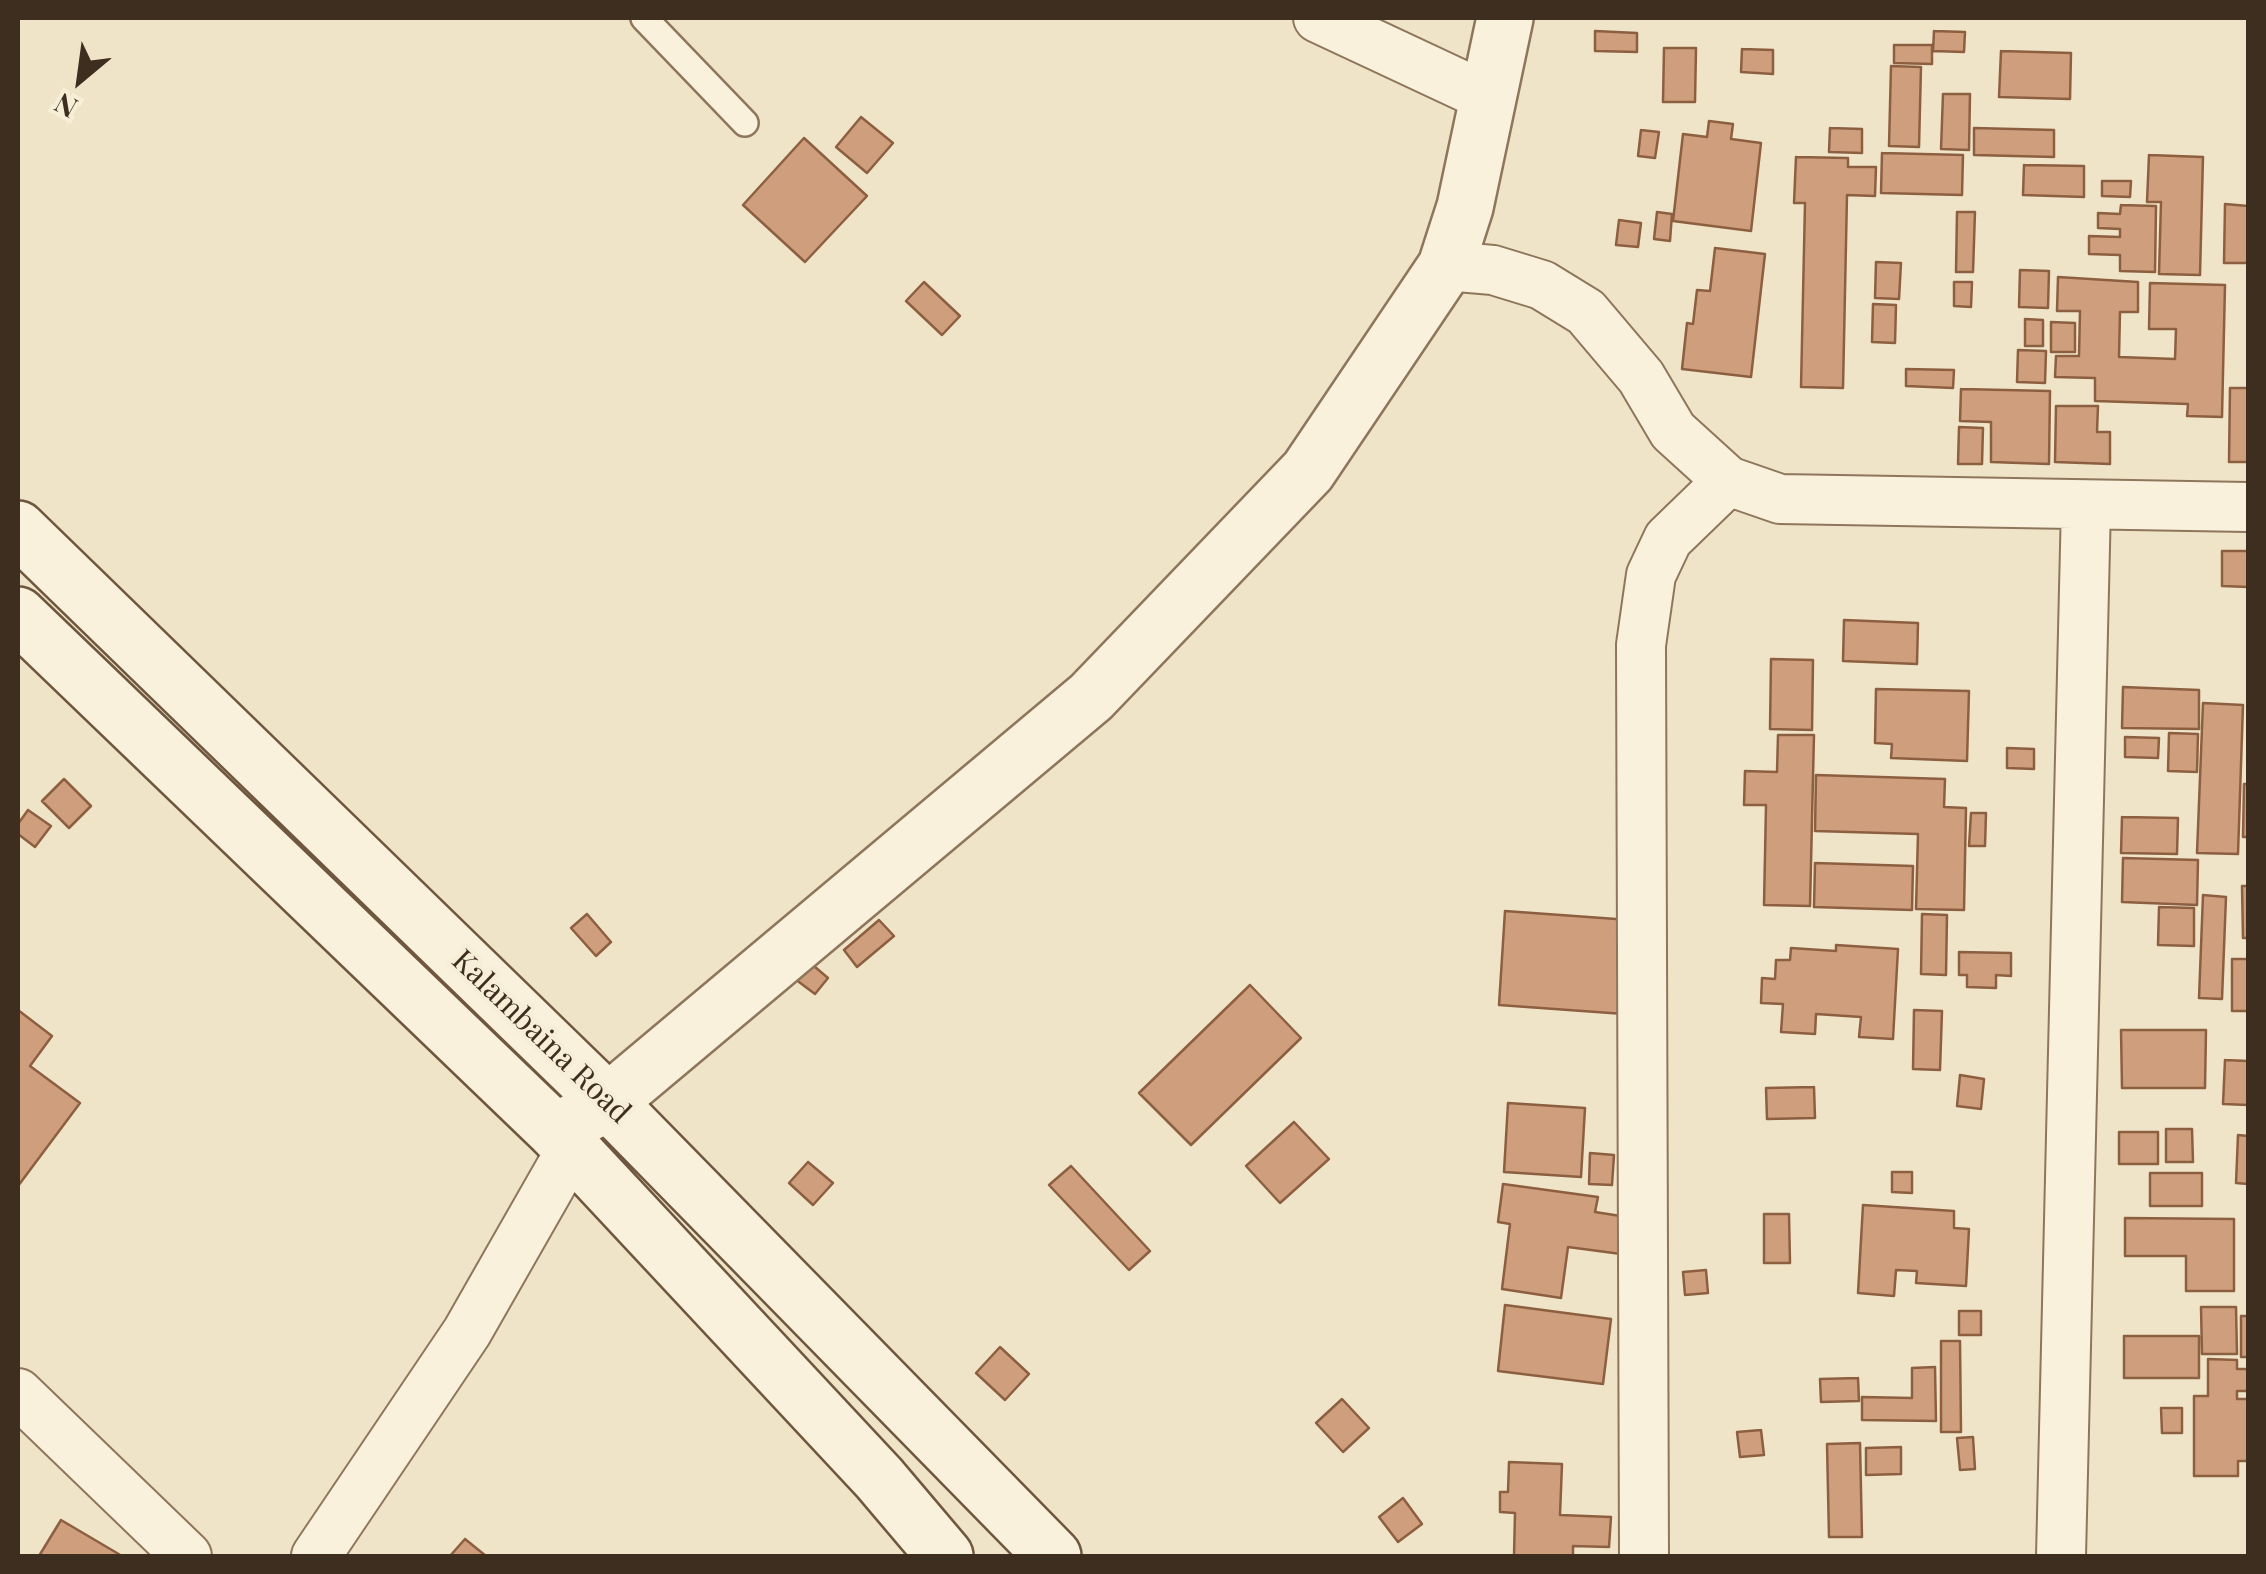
<!DOCTYPE html>
<html>
<head>
<meta charset="utf-8">
<style>
	body { margin:0 }
	#map { position:relative; width:2266px; height:1574px; overflow:hidden; background:#f0e4c8; font-family:"Playfair Display",serif }
	canvas { display:block }
	.frame { position:absolute; inset:0; border:20px solid #3d2e20; pointer-events:none }
	.north { position:absolute; left:30px; top:30px; width:100px; height:100px; -webkit-text-stroke:8px #f7eed8; paint-order:stroke; rotate:209deg; font-size:28px; font-weight:700; line-height:40px; text-align:center; color:#3d2e20 }
	.north::after { content:''; display:block; margin:auto; width:35px; height:45px; background:#3d2e20; clip-path:polygon(50% 0,100% 100%,50% 72%,0 100%) }
</style>
</head>
<body>
<div id="map">
<canvas width="2266" height="1574"></canvas>
<div class="frame"></div>
<div class="north">N</div>
</div>
<script>
const g = document.querySelector('canvas').getContext('2d');
g.lineJoin = 'round';
function paint(path, color) {
  g.fillStyle = color;
  g.fill(path, 'evenodd');
}
function shape(rows) {
  const path = new Path2D();
  for (const r of rows) {
    path.moveTo(r[0], r[1]);
    for (let i = 2; i < r.length; i += 2) path.lineTo(r[i], r[i + 1]);
  }
  return path;
}
function trace(path, color, width, dash) {
  g.strokeStyle = color;
  g.lineWidth = width;
  g.lineCap = dash ? 'butt' : 'round';
  g.setLineDash(dash || []);
  g.stroke(path);
}
function label(font, color, halo, rows, align = 'center') {
  g.font = font + ' "Playfair Display",serif';
  g.lineWidth = 9;
  g.setLineDash([]);
  g.textBaseline = 'middle';
  g.strokeStyle = halo;
  g.fillStyle = color;
  for (const [text, x, y, turn = 0] of rows) {
    g.save();
    g.translate(x, y);
    g.rotate((+turn || 0) * Math.PI / 180);
    g.textAlign = isNaN(turn) ? turn : align;
    if (halo) g.strokeText(text, 0, 0);
    g.fillText(text, 0, 0);
    g.restore();
  }
}
const building = shape([
	[1595,31,1637,33,1637,52,1595,51,1595,31],
	[1934,31,1965,32,1964,52,1933,51,1934,31],
	[1894,45,1932,45,1932,64,1894,63,1894,45],
	[1664,48,1696,48,1695,102,1663,102,1664,48],
	[1742,49,1773,50,1773,74,1741,72,1742,49],
	[2001,51,2071,53,2070,99,1999,97,2001,51],
	[1891,66,1921,67,1919,147,1889,146,1891,66],
	[1943,94,1970,94,1969,150,1941,149,1943,94],
	[861,117,893,143,867,173,836,147,861,117],
	[1709,121,1733,124,1731,139,1761,143,1751,231,1673,221,1683,134,1707,137,1709,121],
	[1830,128,1862,129,1862,153,1829,152,1830,128],
	[1974,128,2054,130,2054,157,1974,155,1974,128],
	[1641,130,1659,132,1655,158,1638,156,1641,130],
	[804,138,867,196,805,262,743,205,804,138],
	[1882,153,1963,155,1962,195,1881,193,1882,153],
	[2149,155,2203,157,2200,275,2159,274,2161,202,2147,202,2149,155],
	[1796,157,1848,158,1848,167,1876,167,1875,196,1847,195,1843,388,1801,387,1805,203,1794,203,1796,157],
	[2024,165,2084,166,2084,197,2023,195,2024,165],
	[2102,181,2131,181,2130,197,2102,196,2102,181],
	[2225,204,2248,206,2248,263,2224,263,2225,204],
	[2121,205,2156,206,2155,272,2120,271,2120,255,2089,254,2089,236,2120,237,2120,229,2098,228,2098,213,2120,214,2121,205],
	[1657,212,1672,214,1670,241,1654,239,1657,212],
	[1957,212,1975,212,1973,272,1956,272,1957,212],
	[1619,220,1641,223,1638,247,1616,245,1619,220],
	[1715,248,1765,254,1751,377,1682,369,1687,323,1693,324,1697,290,1710,291,1715,248],
	[1876,262,1901,263,1899,299,1875,298,1876,262],
	[2020,270,2049,271,2048,308,2019,307,2020,270],
	[2058,277,2138,282,2138,312,2120,312,2119,357,2175,359,2176,329,2149,329,2150,283,2225,285,2222,417,2187,416,2188,404,2095,401,2095,378,2055,377,2056,356,2079,356,2080,311,2057,311,2058,277],
	[924,282,960,316,942,335,906,301,924,282],
	[1954,282,1972,282,1971,307,1954,306,1954,282],
	[1873,304,1896,305,1895,343,1872,342,1873,304],
	[2025,319,2043,320,2043,346,2025,346,2025,319],
	[2051,322,2075,323,2075,352,2051,352,2051,322],
	[2018,350,2046,351,2045,383,2017,382,2018,350],
	[1906,369,1954,370,1953,388,1906,386,1906,369],
	[2230,388,2248,388,2248,462,2229,462,2230,388],
	[1961,389,2050,391,2049,464,1991,462,1991,422,1960,421,1961,389],
	[2056,406,2098,406,2097,432,2110,432,2110,464,2055,462,2056,406],
	[1959,427,1983,428,1982,464,1958,464,1959,427],
	[2222,551,2248,551,2248,587,2222,586,2222,551],
	[1844,620,1918,623,1917,664,1843,661,1844,620],
	[1771,659,1813,660,1812,730,1770,729,1771,659],
	[2123,687,2199,690,2199,729,2122,728,2123,687],
	[1876,689,1969,691,1967,761,1891,758,1892,744,1875,743,1876,689],
	[2203,703,2243,705,2238,854,2197,853,2203,703],
	[2169,733,2198,734,2197,772,2168,771,2169,733],
	[1778,735,1814,735,1810,906,1764,905,1766,805,1744,805,1745,771,1777,772,1778,735],
	[2125,737,2159,738,2158,758,2125,757,2125,737],
	[2007,748,2034,749,2034,769,2007,768,2007,748],
	[1816,775,1945,779,1944,807,1966,808,1964,910,1916,909,1918,834,1815,831,1816,775],
	[64,779,91,806,69,828,42,801,64,779],
	[2244,784,2248,784,2248,837,2243,837,2244,784],
	[28,810,51,826,35,847,18,834,18,824,28,810],
	[1971,813,1986,813,1985,846,1969,846,1971,813],
	[2122,817,2178,818,2177,854,2121,853,2122,817],
	[2123,858,2198,860,2197,905,2122,902,2123,858],
	[1815,863,1913,866,1912,910,1814,907,1815,863],
	[2242,886,2248,886,2248,938,2243,938,2242,886],
	[2203,895,2226,897,2222,999,2199,998,2203,895],
	[2159,907,2194,908,2194,946,2158,945,2159,907],
	[1505,911,1630,920,1624,1014,1499,1005,1505,911],
	[587,914,611,942,596,956,571,928,587,914],
	[1922,914,1947,915,1946,975,1921,974,1922,914],
	[879,920,894,936,857,967,844,950,879,920],
	[1836,945,1898,949,1893,1039,1859,1037,1861,1017,1816,1014,1815,1034,1781,1032,1783,1004,1761,1003,1762,978,1775,979,1776,960,1790,960,1791,948,1836,951,1836,945],
	[1959,952,2011,953,2011,976,1996,975,1996,988,1967,987,1967,975,1959,975,1959,952],
	[2232,959,2248,959,2248,1011,2232,1011,2232,959],
	[808,961,828,978,815,994,795,979,808,961],
	[1250,985,1301,1038,1191,1145,1139,1093,1250,985],
	[18,1010,52,1036,30,1066,80,1103,18,1186,18,1010],
	[1914,1010,1942,1011,1940,1070,1913,1069,1914,1010],
	[2121,1030,2206,1030,2205,1088,2122,1088,2121,1030],
	[2225,1060,2248,1061,2248,1105,2223,1104,2225,1060],
	[1960,1075,1984,1079,1981,1109,1957,1106,1960,1075],
	[1814,1087,1815,1118,1767,1119,1766,1088,1814,1087],
	[1508,1103,1585,1108,1581,1177,1504,1172,1508,1103],
	[1294,1122,1329,1159,1280,1203,1246,1166,1294,1122],
	[2166,1129,2192,1129,2193,1162,2166,1162,2166,1129],
	[2119,1132,2158,1132,2158,1164,2119,1164,2119,1132],
	[2238,1135,2248,1136,2248,1184,2236,1183,2238,1135],
	[1590,1153,1614,1155,1612,1185,1589,1184,1590,1153],
	[808,1162,833,1183,813,1205,789,1183,808,1162],
	[1071,1166,1150,1251,1129,1270,1049,1185,1071,1166],
	[1892,1172,1912,1172,1912,1193,1892,1192,1892,1172],
	[2150,1173,2202,1173,2202,1206,2150,1206,2150,1173],
	[1503,1184,1598,1197,1595,1212,1627,1217,1621,1254,1568,1247,1561,1298,1502,1289,1510,1224,1498,1222,1503,1184],
	[1863,1205,1954,1211,1954,1228,1969,1229,1966,1286,1916,1283,1917,1271,1896,1270,1894,1296,1858,1293,1863,1205],
	[1764,1214,1789,1214,1790,1263,1764,1263,1764,1214],
	[2125,1218,2234,1219,2234,1291,2186,1291,2186,1256,2125,1256,2125,1218],
	[1706,1270,1708,1293,1685,1295,1683,1272,1706,1270],
	[1505,1305,1611,1319,1603,1384,1498,1371,1505,1305],
	[2201,1307,2236,1307,2237,1354,2202,1354,2201,1307],
	[1959,1311,1981,1311,1981,1335,1959,1335,1959,1311],
	[2241,1316,2248,1316,2248,1357,2241,1357,2241,1316],
	[2124,1336,2199,1336,2199,1378,2124,1378,2124,1336],
	[1941,1341,1960,1341,1961,1432,1941,1432,1941,1341],
	[1000,1347,1029,1374,1005,1400,976,1373,1000,1347],
	[2208,1359,2237,1360,2237,1369,2248,1369,2248,1391,2237,1391,2237,1399,2248,1399,2248,1461,2238,1461,2238,1476,2194,1476,2194,1396,2208,1396,2208,1359],
	[1935,1367,1936,1421,1862,1420,1862,1397,1912,1398,1912,1368,1935,1367],
	[1858,1378,1859,1401,1821,1402,1820,1379,1858,1378],
	[1342,1399,1369,1428,1343,1452,1316,1423,1342,1399],
	[2161,1408,2182,1408,2182,1433,2162,1433,2161,1408],
	[1761,1430,1764,1455,1740,1457,1737,1432,1761,1430],
	[1973,1437,1975,1469,1960,1470,1957,1438,1973,1437],
	[1860,1443,1862,1537,1829,1537,1827,1444,1860,1443],
	[1901,1447,1901,1474,1866,1475,1866,1448,1901,1447],
	[1509,1462,1562,1464,1560,1515,1611,1517,1609,1547,1573,1546,1573,1556,1514,1556,1515,1513,1500,1512,1500,1492,1508,1492,1509,1462],
	[1403,1498,1422,1524,1398,1542,1379,1517,1403,1498],
	[61,1520,122,1556,39,1556,61,1520],
	[465,1539,486,1556,450,1556,465,1539]
]);
const service = shape([
	[644,18,745,123]
]);
const minor = shape([
	[1318,18,1489,98],
	[1446,266,1493,270,1542,285,1586,312,1641,377,1673,431,1728,481,1780,499,2248,507],
	[18,1393,187,1556],
	[316,1556,467,1332,572,1148],
	[1644,1556,1641,645,1651,575,1668,539,1728,481],
	[2061,1556,2086,505]
]);
const tertiary = shape([
	[556,1132,608,1102,1091,697,1308,471,1446,266,1465,207,1505,18]
]);
const secondary = shape([
	[18,529,608,1102,1053,1556],
	[18,615,556,1132,879,1478,945,1556]
]);
const streetNames = [
	["Kalambaina Road",541,1037,44]
];
paint(building, '#cf9f7d');
trace(building, '#8d5f41', 2.5);
trace(service, '#8d765c', 30);
trace(minor, '#8d765c', 52);
trace(tertiary, '#8d765c', 60);
trace(secondary, '#6f573f', 60);
trace(service, '#faf1dc', 25);
trace(minor, '#faf1dc', 48);
trace(tertiary, '#faf1dc', 55);
trace(secondary, '#faf1dc', 55);
label('30px', '#3d2e20', '#f7eed8', streetNames);
</script>
</body>
</html>
